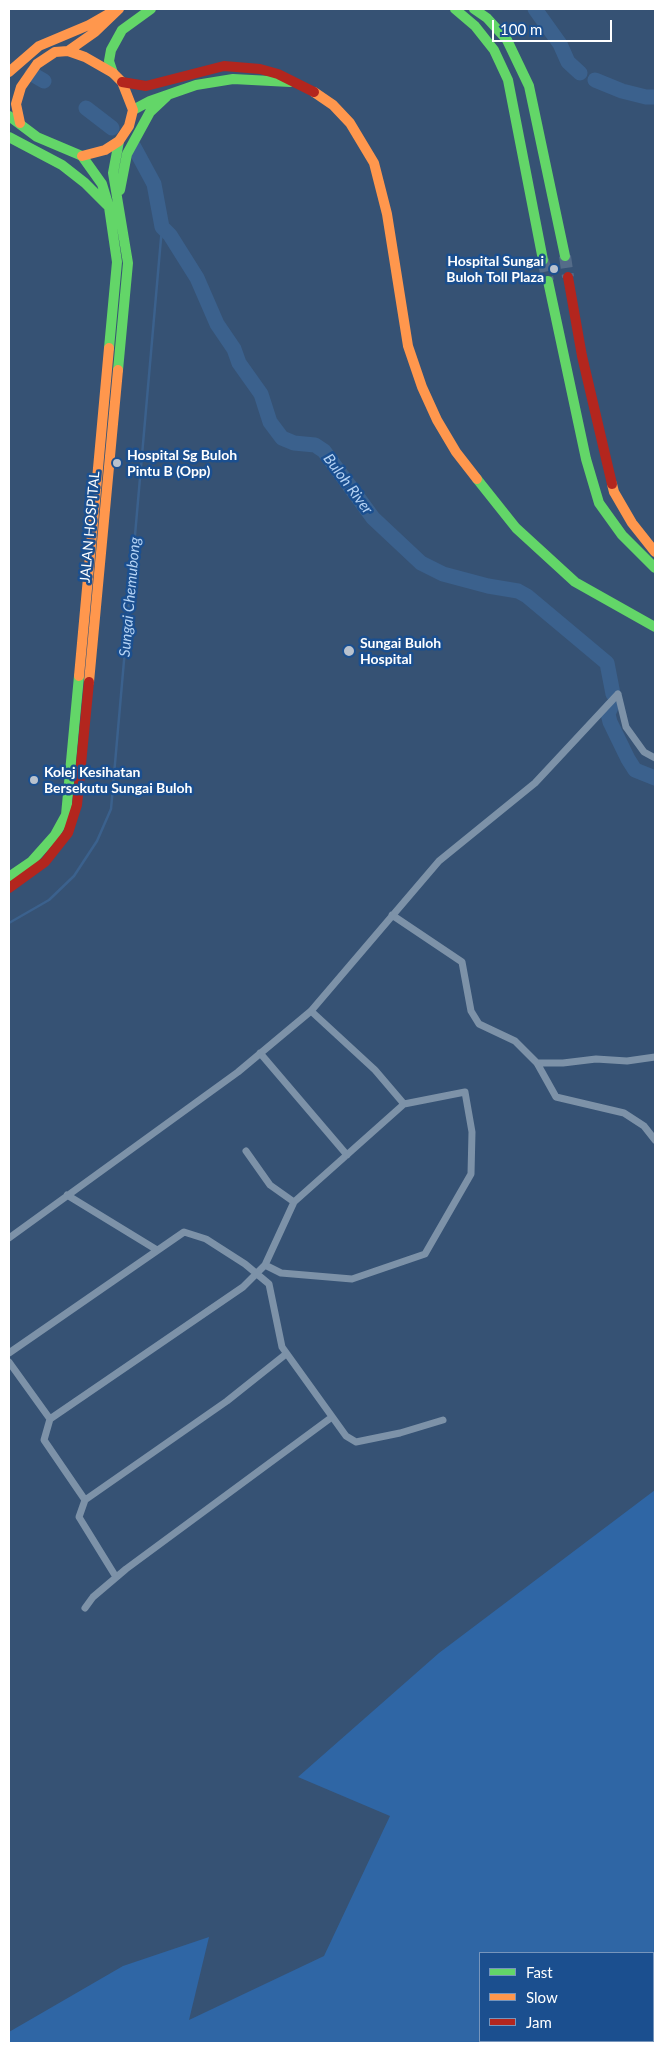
<!DOCTYPE html>
<html>
<head>
<meta charset="utf-8">
<style>
	body { margin:0 }
	#map { position:relative; width:664px; height:2052px; overflow:hidden; background:#365274; font-family:Lato,sans-serif }
	canvas { display:block }
	.frame { position:absolute; inset:0; border:10px solid #fff; pointer-events:none }
	.legend { position:absolute; left:479px; top:1952px; width:175px; height:90px; box-sizing:border-box; background:#1b4f8f; border:1px solid #7695bc; margin:0; padding:6px 9px; list-style:none; font-size:15px; color:#fff }
	.legend li { display:flex; align-items:center; gap:10px; height:25px }
	.legend b { width:25px; border:1px solid #7695bc }
	.scale { position:absolute; left:492px; top:20px; width:120px; height:22px; box-sizing:border-box; border:2px solid #fff; border-top:0; padding-left:6px; font-size:15px; line-height:18px; white-space:nowrap; color:#fff; -webkit-text-stroke:4px #1b4f8f; paint-order:stroke }
</style>
</head>
<body>
<div id="map">
<canvas width="664" height="2052"></canvas>
<div class="frame"></div>
<ul class="legend">
<li><b style="height:6px;background:#63d668"></b>Fast</li>
<li><b style="height:6px;background:#ff974d"></b>Slow</li>
<li><b style="height:6px;background:#b3261e"></b>Jam</li>
</ul>
<div class="scale">100 m</div>
</div>
<script>
const g = document.querySelector('canvas').getContext('2d');
g.lineJoin = 'round';
function paint(path, color) {
  g.fillStyle = color;
  g.fill(path, 'evenodd');
}
function shape(rows) {
  const path = new Path2D();
  for (const r of rows) {
    path.moveTo(r[0], r[1]);
    for (let i = 2; i < r.length; i += 2) path.lineTo(r[i], r[i + 1]);
  }
  return path;
}
function trace(path, color, width, dash) {
  g.strokeStyle = color;
  g.lineWidth = width;
  g.lineCap = dash ? 'butt' : 'round';
  g.setLineDash(dash || []);
  g.stroke(path);
}
function label(font, color, halo, rows, align = 'center') {
  g.font = font + ' Lato,sans-serif';
  g.lineWidth = 5;
  g.setLineDash([]);
  g.textBaseline = 'middle';
  g.strokeStyle = halo;
  g.fillStyle = color;
  for (const [text, x, y, turn = 0] of rows) {
    g.save();
    g.translate(x, y);
    g.rotate((+turn || 0) * Math.PI / 180);
    g.textAlign = isNaN(turn) ? turn : align;
    if (halo) g.strokeText(text, 0, 0);
    g.fillText(text, 0, 0);
    g.restore();
  }
}
const green = shape([
	[655,1490,655,2043,9,2043,9,2032,123,1966,209,1937,189,2020,324,1956,390,1816,298,1777,439,1653],
	[480,1953,653,1953,653,2041,480,2041]
]);
const stream = shape([
	[9,923,49,900,74,876,97,841,111,809,162,227]
]);
const river = shape([
	[535,9,560,44,568,62,580,73],
	[32,74,44,81],
	[595,80,622,91,646,97,655,97],
	[86,108,112,128],
	[134,147,154,184,162,227,170,235,197,278,217,324,234,349,239,363,261,394,270,422,282,438,294,443,315,445,324,451,373,518,421,563,443,574,488,586,518,591,527,596,607,663,613,694],
	[611,707,608,714,610,722,628,759,635,770,655,778]
]);
const highwayTunnel = shape([
	[565,256,568,277],
	[543,260,548,281]
]);
const street = shape([
	[618,694,626,727,644,752,655,758],
	[392,915,462,962,471,1011,479,1024,515,1041,537,1063,556,1097,624,1113,644,1126,655,1140],
	[311,1011,375,1070,404,1104],
	[260,1053,347,1155],
	[537,1063,563,1063,596,1059,627,1061,655,1057],
	[246,1151,270,1185,294,1202],
	[67,1195,157,1250],
	[9,1238,238,1072,311,1011,439,861,535,783,618,694],
	[9,1353,184,1232,206,1239,245,1264,269,1284,282,1347,346,1436,356,1442,400,1433,443,1420],
	[9,1362,50,1419,44,1440,85,1500,79,1517,116,1577],
	[50,1419,243,1287,265,1265,294,1202,404,1104,465,1092,472,1132,471,1174,425,1254,352,1279,281,1273,265,1265],
	[85,1500,227,1401,286,1354],
	[85,1608,93,1597,126,1569,332,1417]
]);
const fast = shape([
	[455,9,475,26,494,50,508,80,543,260],
	[474,9,487,18,507,40,529,86,565,256],
	[113,73,109,61,111,50,122,30,151,9],
	[133,110,150,101,196,85,233,79,290,82],
	[9,116,37,137,82,156,102,184,109,207,117,262,109,348],
	[9,137,62,165,85,183,107,205],
	[120,190,127,154,150,112,167,96],
	[548,281,586,459,599,503,622,535,655,568],
	[118,370,128,263,113,173,119,141],
	[477,479,516,528,575,582,655,627],
	[9,877,31,862,55,835,66,815,79,676]
]);
const slow = shape([
	[68,51,95,32,119,9],
	[9,72,39,46,89,25,110,13],
	[314,92,333,105,350,123,374,163,387,214,408,346,422,387,437,420,456,452,477,479],
	[20,123,16,104,21,87,37,64,55,52,68,51,85,57,113,73,122,82,133,110,129,126,119,141,105,150,82,156],
	[612,484,614,492,632,523,655,552],
	[79,676,109,348],
	[89,682,118,370]
]);
const jam = shape([
	[122,82,146,86,224,66,260,69,278,74,314,92],
	[568,277,582,356,612,484],
	[9,888,45,862,68,833,77,805,89,682]
]);
const markers = [
	[554,269,5,"#b9c2ce"],
	[117,463,5,"#b9c2ce"],
	[349,651,6,"#b9c2ce"],
	[34,780,5,"#b9c2ce"]
];
const poiNames = [
	["Hospital Sungai",544,261,"right"],
	["Buloh Toll Plaza",544,277,"right"],
	["Hospital Sg Buloh",127,455],
	["Pintu B (Opp)",127,471],
	["Sungai Buloh",360,643],
	["Hospital",360,659],
	["Kolej Kesihatan",44,772],
	["Bersekutu Sungai Buloh",44,788]
];
const streetNames = [
	["JALAN HOSPITAL",90,527,-85]
];
const waterNames = [
	["Buloh River",348,484,53],
	["Sungai Chemubong",130,597,-85]
];
paint(green, '#2f66a5');
trace(stream, '#3b618d', 2.5);
trace(river, '#3b618d', 15);
trace(highwayTunnel, '#546c89', 12, [12, 6]);
trace(street, '#7d92a8', 7);
trace(fast, '#63d668', 10);
trace(slow, '#ff974d', 10);
trace(jam, '#b3261e', 10);
for (const [x, y, r, color] of markers) {
  const dot = new Path2D();
  dot.arc(x, y, r, 0, 2 * Math.PI);
  g.fillStyle = color;
  g.fill(dot);
  trace(dot, '#1b4f8f', 2);
}
label('bold 14px', '#fff', '#1b4f8f', poiNames, 'left');
label('14px', '#fff', '#1b4f8f', streetNames);
label('italic 15px', '#b5d3f5', '#1b4f8f', waterNames);
</script>
</body>
</html>
